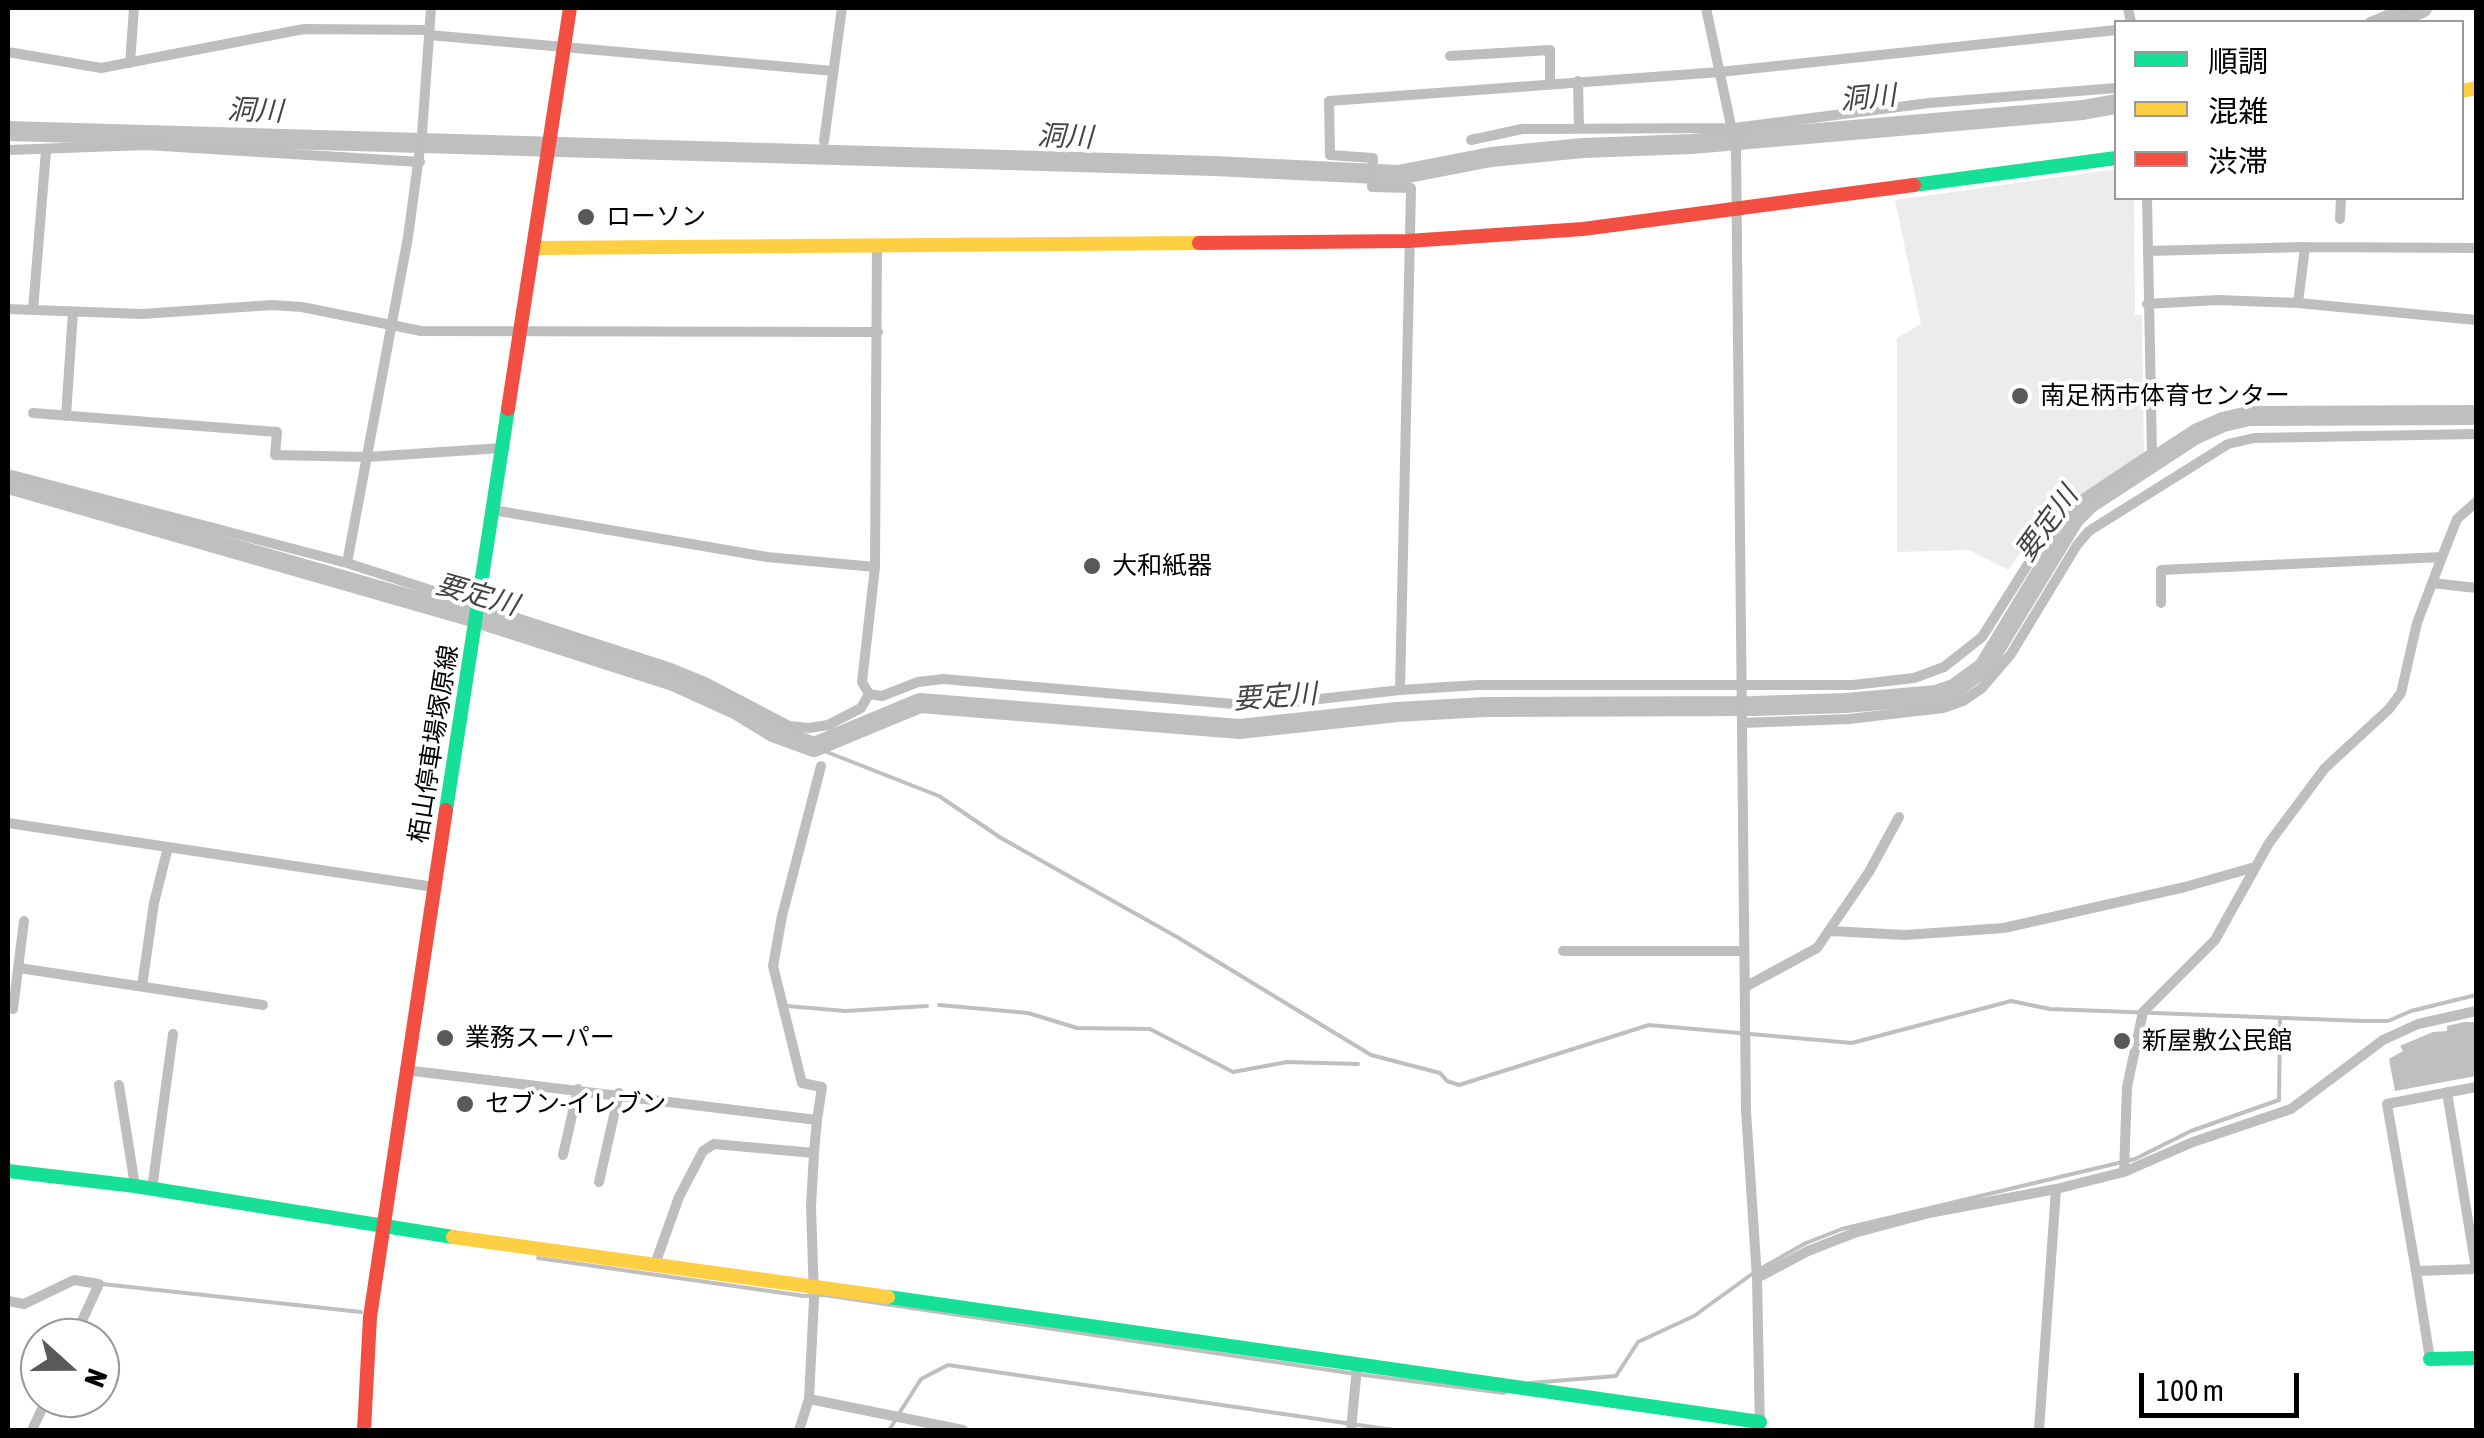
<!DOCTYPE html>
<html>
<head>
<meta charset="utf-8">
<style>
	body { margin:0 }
	#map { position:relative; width:2484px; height:1438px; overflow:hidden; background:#fff; font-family:"Asap Condensed","Noto Sans JP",sans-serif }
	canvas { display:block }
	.frame { position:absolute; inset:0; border:10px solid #000; pointer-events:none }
	.legend { position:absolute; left:2114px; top:20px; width:350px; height:180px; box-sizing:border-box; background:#fff; border:2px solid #999; margin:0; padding:12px 18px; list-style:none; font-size:30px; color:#000 }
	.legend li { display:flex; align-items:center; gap:20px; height:50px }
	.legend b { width:50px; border:2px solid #999 }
	.north { position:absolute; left:20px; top:1318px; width:100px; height:100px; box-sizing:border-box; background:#fff; border:2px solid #999; border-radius:50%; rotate:111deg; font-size:28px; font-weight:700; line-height:40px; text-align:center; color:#000 }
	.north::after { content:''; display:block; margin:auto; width:35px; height:45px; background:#595959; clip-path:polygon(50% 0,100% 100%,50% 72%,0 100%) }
	.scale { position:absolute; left:2139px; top:1373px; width:160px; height:45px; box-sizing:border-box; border:5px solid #000; border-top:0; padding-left:12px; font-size:30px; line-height:35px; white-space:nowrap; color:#000; -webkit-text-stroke:8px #fff; paint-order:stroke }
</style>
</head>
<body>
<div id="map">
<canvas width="2484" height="1438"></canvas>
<div class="frame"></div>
<ul class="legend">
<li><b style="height:12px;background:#16e098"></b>順調</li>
<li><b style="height:12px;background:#ffcf43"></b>混雑</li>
<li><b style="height:12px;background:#f24e42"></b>渋滞</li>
</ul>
<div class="north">N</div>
<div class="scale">100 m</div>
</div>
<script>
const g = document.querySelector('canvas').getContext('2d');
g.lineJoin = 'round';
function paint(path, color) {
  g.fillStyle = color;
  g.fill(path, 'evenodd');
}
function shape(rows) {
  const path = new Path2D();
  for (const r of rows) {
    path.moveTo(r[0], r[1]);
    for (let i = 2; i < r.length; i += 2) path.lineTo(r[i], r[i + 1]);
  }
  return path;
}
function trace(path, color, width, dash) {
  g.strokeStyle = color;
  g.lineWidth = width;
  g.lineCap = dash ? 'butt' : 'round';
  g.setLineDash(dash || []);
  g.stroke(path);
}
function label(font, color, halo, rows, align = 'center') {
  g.font = font + ' "Asap Condensed","Noto Sans JP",sans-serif';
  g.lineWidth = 8;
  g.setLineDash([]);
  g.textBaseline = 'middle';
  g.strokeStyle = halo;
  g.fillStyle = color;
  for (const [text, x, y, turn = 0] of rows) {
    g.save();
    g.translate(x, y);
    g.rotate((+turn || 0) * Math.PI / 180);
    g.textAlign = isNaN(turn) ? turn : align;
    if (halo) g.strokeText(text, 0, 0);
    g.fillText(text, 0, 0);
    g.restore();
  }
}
const green = shape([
	[2116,169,2116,198,2134,198,2135,315,2142,315,2144,454,2059,508,2041,528,2027,555,2019,554,2009,570,1969,550,1897,552,1897,338,1921,324,1895,200]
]);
const water = shape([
	[2464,1022,2476,1022,2476,1076,2395,1091,2389,1059,2403,1051,2400,1046,2433,1032,2447,1031,2447,1026]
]);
const stream = shape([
	[814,747,939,796,1001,838,1177,937,1371,1055,1440,1073,1447,1081,1459,1085,1649,1025,1852,1043,2011,1001,2050,1009,2363,1021,2388,1021,2411,1011,2476,995],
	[939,1005,1028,1013,1077,1028,1150,1029,1233,1072,1287,1062,1358,1064],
	[787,1006,845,1011,927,1006],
	[538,1258,804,1296,824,1295,1356,1374,1504,1393,1508,1390],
	[1760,1269,1806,1243,1842,1229,2135,1159,2191,1131,2279,1100,2280,1019],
	[102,1284,361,1312],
	[1530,1383,1616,1376,1638,1342,1694,1316,1752,1274],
	[900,1412,921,1379,948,1365,1393,1430],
	[889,1430,895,1421]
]);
const river = shape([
	[2388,22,2422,8],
	[8,131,1214,166,1398,175,1491,157,1583,148,1692,144,2083,110,2116,104],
	[8,484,486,621,673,681,737,710,773,732,814,747,920,703,1239,729,1397,712,1485,707,1753,706,1846,703,1936,695,1954,689,1984,667,2074,519,2089,504,2196,434,2223,422,2249,416,2476,415]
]);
const street = shape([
	[431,8,422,134,408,237,347,563,668,667,705,682,789,726,809,728,828,725,861,708,869,694],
	[1706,8,1736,149,1746,1111,1757,1278],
	[2128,8,2131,22],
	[2370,22,2404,8],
	[429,35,833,71],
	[8,52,101,68,304,29,429,30],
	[1450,56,1550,50,1550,84],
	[130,63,134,8],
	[1578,81,1579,127],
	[1471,140,1522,129,1734,128,1929,103,2116,88],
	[824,141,842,8],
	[8,150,146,145,420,162],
	[2340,219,2341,198],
	[2148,251,2305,247,2476,248],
	[2298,303,2305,247],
	[2147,304,2217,300,2298,303,2476,320],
	[8,309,142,314,272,305,302,307,421,331,878,332],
	[33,310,46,151],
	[33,413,277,432,275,455,368,457,502,448],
	[66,416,73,312],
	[8,474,347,563],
	[493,510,767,557,875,567],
	[2432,583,2476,588],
	[2161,603,2161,570,2442,557],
	[1400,690,1411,188,1372,187,1373,158,1330,155,1329,101,1720,72,2116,30],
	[869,694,882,696,918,682,943,679,1257,706,1400,690,1478,685,1853,685,1914,678,1944,667,1982,637,2059,515,2152,453,2147,198],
	[869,694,862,682,875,567,877,246],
	[1742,723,1849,719,1943,708,1963,701,1982,688,2011,654,2077,545,2089,531,2228,444,2254,438,2476,434],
	[8,823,434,887],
	[1831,931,1905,935,2004,928,2185,887,2255,867],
	[1563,951,1744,951],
	[19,968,263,1005],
	[142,986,154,903,168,847],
	[1745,987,1817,948,1869,872,1899,817],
	[13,1009,24,921],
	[405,1070,817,1120,814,1153],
	[119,1085,135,1186],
	[2476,1087,2387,1104,2416,1271,2476,1269],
	[2447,1092,2476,1269],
	[817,1120,822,1087,802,1083,773,966,782,916,821,766],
	[563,1155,578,1089],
	[2124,1172,2127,1087,2143,1012,2215,940,2269,843,2325,768,2389,709,2401,693,2417,623,2442,557,2457,519,2476,502],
	[599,1182,619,1093],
	[152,1189,173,1034],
	[2056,1189,2124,1172,2193,1142,2291,1109,2383,1040,2418,1024,2476,1011],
	[654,1267,679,1197,703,1151,714,1144,814,1153,811,1206,814,1299,809,1399,799,1430],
	[2416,1271,2430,1359],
	[8,1301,24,1304,74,1280,99,1284,74,1338],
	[809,1399,963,1430],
	[32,1430,47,1398],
	[1351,1430,1357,1367],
	[1760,1430,1757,1278,1808,1251,1854,1233,1929,1213,2056,1189,2039,1430]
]);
const fast = shape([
	[1914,185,2116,158],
	[446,810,508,409],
	[8,1171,135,1186,453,1237],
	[888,1297,1760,1422],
	[2430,1359,2476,1358]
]);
const slow = shape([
	[2462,91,2476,88],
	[534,248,1199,243],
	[453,1237,888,1297]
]);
const jam = shape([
	[1199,243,1408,241,1583,229,1914,185],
	[508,409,570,8],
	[364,1430,370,1317,446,810]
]);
const markers = [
	[586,217,10,"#595959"],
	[2020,396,10,"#595959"],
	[1092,566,10,"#595959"],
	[445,1038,10,"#595959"],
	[2122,1041,10,"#595959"],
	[465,1104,10,"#595959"]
];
const poiNames = [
	["ローソン",606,217],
	["南足柄市体育センター",2040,396],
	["大和紙器",1112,566],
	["業務スーパー",465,1038],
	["新屋敷公民館",2142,1041],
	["セブン-イレブン",485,1104]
];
const streetNames = [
	["栢山停車場塚原線",434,744,-81]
];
const waterNames = [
	["洞川",1868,98,-5],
	["洞川",255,111,2],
	["洞川",1065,137,2],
	["要定川",2047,524,-54],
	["要定川",477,595,16],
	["要定川",1275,697,-4]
];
paint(green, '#ececec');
paint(water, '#bfbfbf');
trace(stream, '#bfbfbf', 4);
trace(river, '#bfbfbf', 20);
trace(street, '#bebebe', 10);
trace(fast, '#16e098', 14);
trace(slow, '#ffcf43', 14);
trace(jam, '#f24e42', 14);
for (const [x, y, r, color] of markers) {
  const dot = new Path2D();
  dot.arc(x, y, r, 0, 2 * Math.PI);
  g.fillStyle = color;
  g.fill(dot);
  trace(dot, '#fff', 4);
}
label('25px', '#000', '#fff', poiNames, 'left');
label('25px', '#000', '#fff', streetNames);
label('italic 28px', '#444', '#fff', waterNames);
</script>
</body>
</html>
